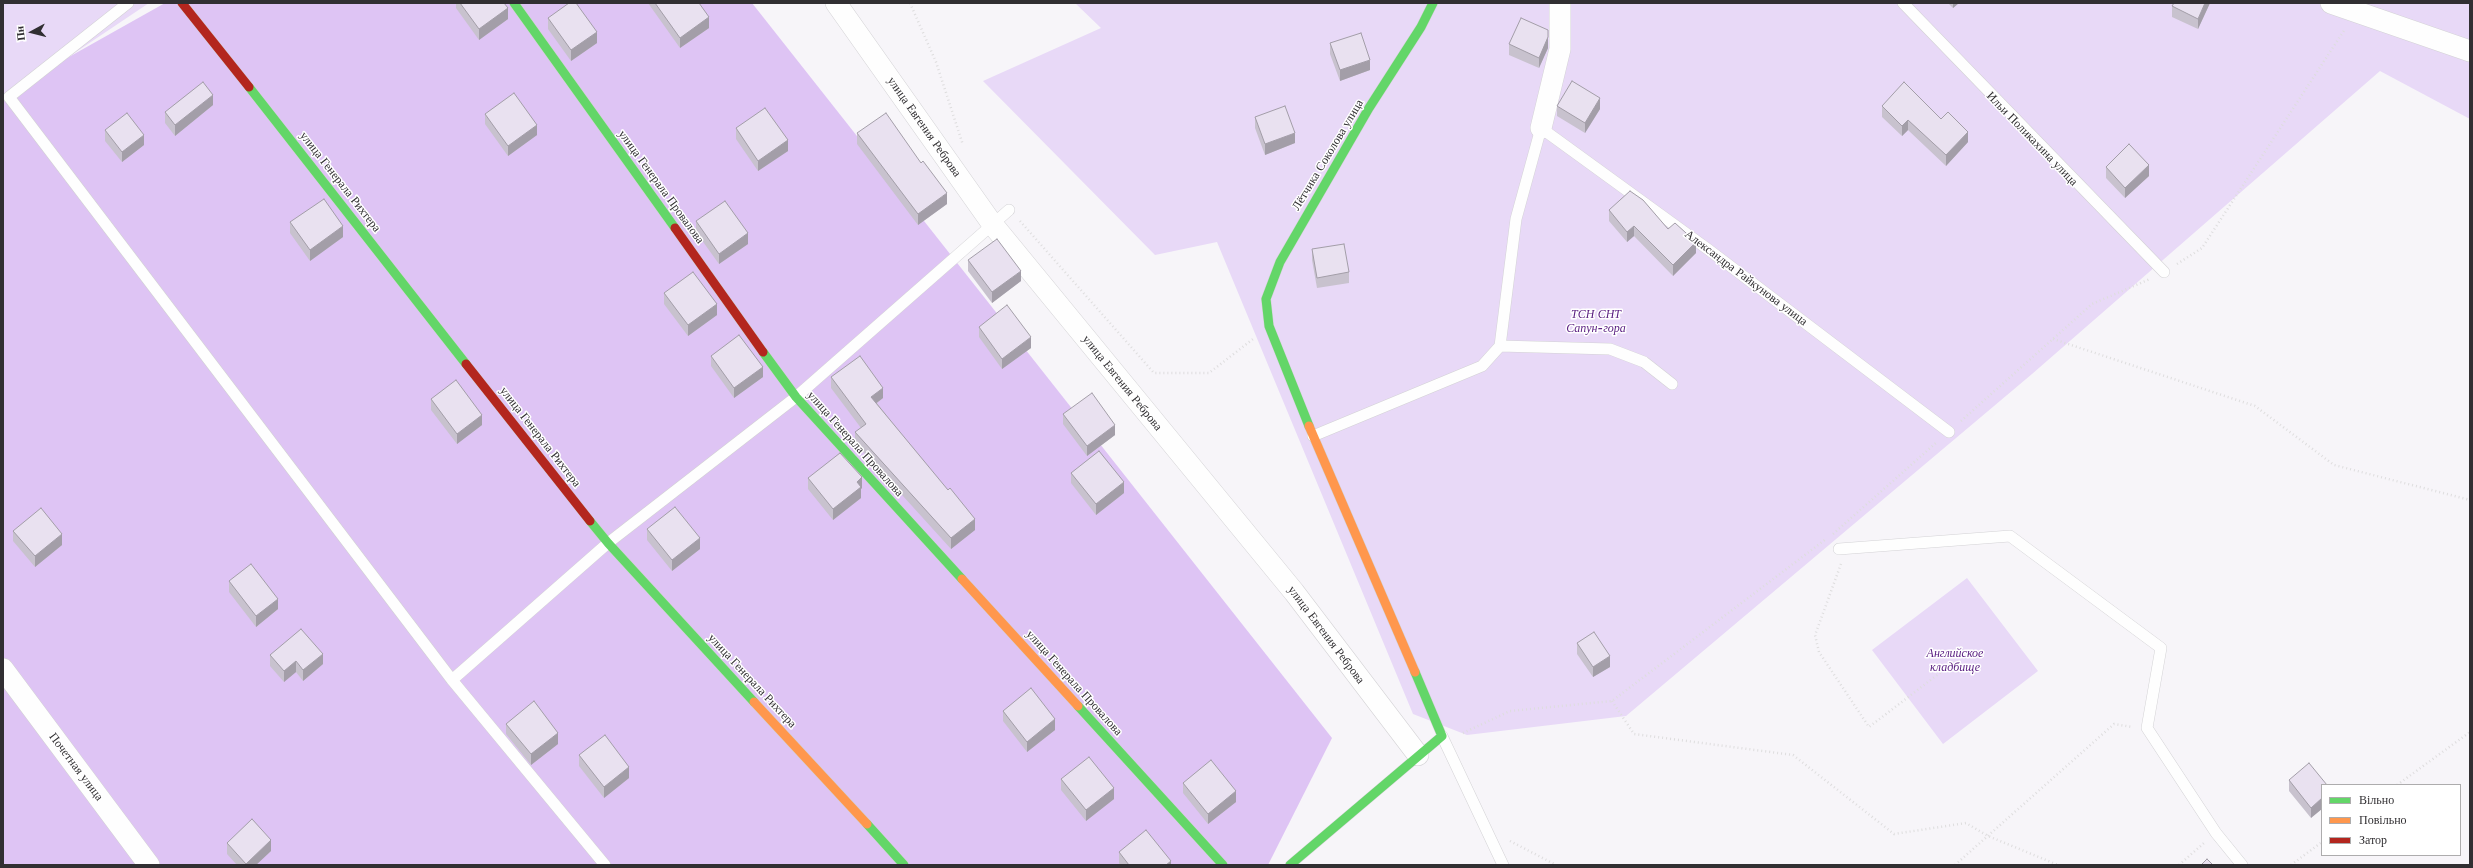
<!DOCTYPE html>
<html>
<head>
<meta charset="utf-8">
<style>
	body { margin:0 }
	#map { position:relative; width:2473px; height:868px; overflow:hidden; background:#f7f5f9; font-family:"Libre Baskerville",serif }
	canvas { display:block }
	.frame { position:absolute; inset:0; border:4px solid #312f32; pointer-events:none }
	.legend { position:absolute; left:2321px; top:784px; width:140px; height:72px; box-sizing:border-box; background:#fff; border:1px solid #adacad; margin:0; padding:5px 7px; list-style:none; font-size:12px; color:#312f32 }
	.legend li { display:flex; align-items:center; gap:8px; height:20px }
	.legend b { width:20px; border:1px solid #adacad }
	.north { position:absolute; left:12px; top:12px; width:40px; height:40px; -webkit-text-stroke:3px #fff; paint-order:stroke; rotate:263deg; font-size:11px; font-weight:700; line-height:16px; text-align:center; color:#312f32 }
	.north::after { content:''; display:block; margin:auto; width:14px; height:18px; background:#312f32; clip-path:polygon(50% 0,100% 100%,50% 72%,0 100%) }
</style>
</head>
<body>
<div id="map">
<canvas width="2473" height="868"></canvas>
<div class="frame"></div>
<ul class="legend">
<li><b style="height:5px;background:#63d668"></b>Вільно</li>
<li><b style="height:5px;background:#ff974d"></b>Повільно</li>
<li><b style="height:5px;background:#b3261e"></b>Затор</li>
</ul>
<div class="north">Пн</div>
</div>
<script>
const g = document.querySelector('canvas').getContext('2d');
g.lineJoin = 'round';
function paint(path, color) {
  g.fillStyle = color;
  g.fill(path, 'evenodd');
}
function shape(rows) {
  const path = new Path2D();
  for (const r of rows) {
    path.moveTo(r[0], r[1]);
    for (let i = 2; i < r.length; i += 2) path.lineTo(r[i], r[i + 1]);
  }
  return path;
}
function trace(path, color, width, dash) {
  g.strokeStyle = color;
  g.lineWidth = width;
  g.lineCap = dash ? 'butt' : 'round';
  g.setLineDash(dash || []);
  g.stroke(path);
}
function label(font, color, halo, rows, align = 'center') {
  g.font = font + ' "Libre Baskerville",serif';
  g.lineWidth = 3;
  g.setLineDash([]);
  g.textBaseline = 'middle';
  g.strokeStyle = halo;
  g.fillStyle = color;
  for (const [text, x, y, turn = 0] of rows) {
    g.save();
    g.translate(x, y);
    g.rotate((+turn || 0) * Math.PI / 180);
    g.textAlign = isNaN(turn) ? turn : align;
    if (halo) g.strokeText(text, 0, 0);
    g.fillText(text, 0, 0);
    g.restore();
  }
}
const green = shape([
	[3,3,149,3,3,101],
	[1075,3,2470,3,2470,119,2380,71,2032,374,1626,716,1467,735,1413,714,1217,242,1155,255,983,81,1101,28],
	[1967,578,2038,671,1943,744,1872,650]
]);
const forest = shape([
	[165,3,752,3,1332,738,1268,865,3,865,3,94]
]);
const path = shape([
	[910,3,936,62,963,145],
	[1020,221,1154,373,1209,373,1253,339],
	[2177,264,2202,248,2345,29],
	[2053,339,2255,406,2334,465,2470,500],
	[1961,421,2092,304,2150,279],
	[1833,534,1937,442],
	[1841,564,1815,635,1819,652,1869,727,1945,669],
	[1612,701,1634,734,1793,755,1894,834,1966,823,1988,836,2058,865],
	[1463,733,1510,711,1612,701,1826,539],
	[2397,785,2470,732],
	[1510,841,1556,865],
	[1955,865,2114,724,2132,727],
	[2179,865,2204,843],
	[2291,865,2322,842]
]);
const lane = shape([
	[128,3,9,97,452,680,605,865],
	[1903,3,2164,272],
	[1500,346,1610,349,1644,362,1672,384],
	[1313,436,1482,366,1500,346,1516,219,1541,128,1709,250,1949,432],
	[1839,549,2010,536,2161,648,2147,728,2216,833,2242,865],
	[452,680,608,543,796,397,1009,210],
	[1442,736,1503,865]
]);
const street = shape([
	[836,3,993,225,1294,592,1418,755],
	[2331,3,2470,51],
	[1541,128,1560,49,1560,3],
	[3,669,149,865]
]);
const fast = shape([
	[514,3,675,228],
	[249,87,466,364],
	[763,352,796,397,962,579],
	[1309,426,1269,326,1266,299,1280,262,1369,108,1421,27,1433,3],
	[590,521,608,543,754,702],
	[1078,706,1223,865],
	[867,824,904,865],
	[1290,865,1442,736,1415,672]
]);
const slow = shape([
	[1309,426,1415,672],
	[962,579,1078,706],
	[754,702,867,824]
]);
const jam = shape([
	[182,3,249,87],
	[675,228,763,352],
	[466,364,590,521]
]);
const wall = shape([
	[456,3,504,3,508,19,479,40,456,8],
	[648,3,699,3,709,28,680,48],
	[1948,3,1959,3,1953,8],
	[2174,3,2210,3,2198,29,2172,17,2172,6],
	[548,18,597,43,571,61,548,29],
	[1330,43,1370,70,1340,81,1330,54],
	[1509,44,1548,48,1539,68,1509,55],
	[213,105,175,136,165,123,165,112],
	[1557,106,1600,109,1585,133,1557,116],
	[1882,106,1941,119,1968,142,1946,166,1908,130,1902,136,1882,117],
	[485,114,537,135,508,156,485,124],
	[1255,117,1295,143,1265,155,1255,128],
	[736,128,788,151,758,171,736,139],
	[105,130,144,145,122,162,105,141],
	[857,133,947,204,918,225,857,144],
	[2106,167,2149,176,2125,198,2106,178],
	[1609,210,1668,229,1696,253,1673,276,1634,236,1627,242,1609,221],
	[696,221,748,244,719,264,696,232],
	[290,222,343,237,310,261,290,233],
	[1312,249,1349,272,1349,283,1317,288,1312,260],
	[968,260,1021,281,992,303,968,271],
	[664,293,717,315,688,336,664,304],
	[979,327,1031,348,1002,369,979,337],
	[711,356,763,377,734,398,711,366],
	[831,377,883,398,877,403,975,530,951,549,855,443,855,432,861,428,831,388],
	[431,399,482,425,457,444,431,410],
	[1063,414,1115,435,1087,456,1063,424],
	[1071,473,1124,493,1096,515,1071,483],
	[808,478,862,488,861,489,861,498,833,520,808,489],
	[647,529,700,549,672,571,647,540],
	[13,531,62,545,35,567,13,541],
	[229,581,278,609,256,627,229,592],
	[1577,643,1610,667,1593,677,1577,654],
	[270,655,323,664,303,681,296,672,284,682,270,666],
	[1003,711,1055,730,1027,752,1003,721],
	[506,724,558,744,531,765,506,734],
	[579,755,629,778,604,798,579,766],
	[1061,779,1114,799,1086,821,1061,790],
	[2289,780,2327,785,2311,818,2289,791],
	[1183,783,1236,802,1208,824,1183,793],
	[227,843,271,851,256,865,237,865,227,854],
	[1119,852,1171,865,1120,865,1119,863]
]);
const shadedWall = shape([
	[1953,3,1959,3,1953,8],
	[2205,3,2210,3,2198,29,2198,19],
	[508,8,508,19,479,40,479,29],
	[709,17,709,28,680,48,680,38],
	[1548,30,1548,48,1539,68,1539,58],
	[597,32,597,43,571,61,571,50],
	[1370,60,1370,70,1340,81,1340,70],
	[213,95,213,105,175,136,175,125],
	[1600,98,1600,109,1585,133,1585,123],
	[1908,120,1908,130,1902,136,1902,126],
	[537,125,537,135,508,156,508,146],
	[1968,132,1968,142,1946,166,1946,155],
	[1295,133,1295,143,1265,155,1265,144],
	[144,135,144,145,122,162,122,152],
	[788,140,788,151,758,171,758,161],
	[2149,165,2149,176,2125,198,2125,188],
	[947,193,947,204,918,225,918,214],
	[343,226,343,237,310,261,310,250],
	[1634,226,1634,236,1627,242,1627,232],
	[748,233,748,244,719,264,719,254],
	[1696,242,1696,253,1673,276,1673,265],
	[1021,271,1021,281,992,303,992,292],
	[717,304,717,315,688,336,688,325],
	[1031,337,1031,348,1002,369,1002,359],
	[763,367,763,377,734,398,734,388],
	[883,388,883,398,871,407,871,397],
	[482,415,482,425,457,444,457,434],
	[1115,425,1115,435,1087,456,1087,446],
	[862,477,862,488,861,489,861,498,833,520,833,509,857,482],
	[1124,482,1124,493,1096,515,1096,504],
	[975,519,975,530,951,549,951,538],
	[62,534,62,545,35,567,35,556],
	[700,538,700,549,672,571,672,560],
	[278,599,278,609,256,627,256,616],
	[323,654,323,664,303,681,303,670],
	[1610,656,1610,667,1593,677,1593,667],
	[296,661,296,672,284,682,284,671],
	[1055,719,1055,730,1027,752,1027,742],
	[558,733,558,744,531,765,531,754],
	[629,767,629,778,604,798,604,787],
	[1114,788,1114,799,1086,821,1086,810],
	[1236,791,1236,802,1208,824,1208,814],
	[2322,798,2322,809,2311,818,2311,808],
	[271,840,271,851,256,865,246,865,246,864],
	[1171,861,1171,865,1166,865]
]);
const building = shape([
	[460,3,504,3,508,8,479,29,460,3],
	[569,3,576,3,597,32,571,50,548,18,569,3],
	[655,3,699,3,709,17,680,38,655,3],
	[2174,3,2205,3,2198,19,2172,6,2174,3],
	[1521,18,1548,30,1548,37,1539,58,1509,44,1521,18],
	[1361,33,1370,60,1340,70,1330,43,1361,33],
	[1572,81,1600,98,1585,123,1557,106,1572,81],
	[203,82,213,95,175,125,165,112,203,82],
	[1904,82,1941,119,1948,112,1968,132,1946,155,1908,120,1902,126,1882,106,1904,82],
	[514,93,537,125,508,146,485,114,514,93],
	[1285,106,1295,133,1265,144,1255,117,1285,106],
	[765,108,788,140,758,161,736,128,765,108],
	[127,113,144,135,122,152,105,130,127,113],
	[886,113,921,163,923,161,947,193,918,214,857,133,886,113],
	[2129,144,2149,165,2125,188,2106,167,2129,144],
	[1630,191,1643,200,1668,229,1675,223,1696,242,1673,265,1634,226,1627,232,1609,210,1630,191],
	[324,199,343,226,310,250,290,222,324,199],
	[725,201,748,233,719,254,696,221,725,201],
	[997,239,1021,271,992,292,968,260,997,239],
	[1344,244,1349,272,1317,278,1312,249,1344,244],
	[693,272,717,304,688,325,664,293,693,272],
	[1007,305,1031,337,1002,359,979,327,1007,305],
	[739,335,763,367,734,388,711,356,739,335],
	[860,356,883,388,871,397,948,490,950,488,975,519,951,538,855,432,866,424,831,377,860,356],
	[456,380,482,415,457,434,431,399,456,380],
	[1092,393,1115,425,1087,446,1063,414,1092,393],
	[1099,451,1124,482,1096,504,1071,473,1099,451],
	[840,453,862,477,857,482,861,487,833,509,808,478,840,453],
	[675,507,700,538,672,560,647,529,675,507],
	[41,508,62,534,35,556,13,531,41,508],
	[251,564,278,599,256,616,229,581,251,564],
	[301,629,323,654,303,670,296,661,284,671,270,655,301,629],
	[1594,632,1610,656,1593,667,1577,643,1594,632],
	[1031,688,1055,719,1027,742,1003,711,1031,688],
	[534,701,558,733,531,754,506,724,534,701],
	[605,735,629,767,604,787,579,755,605,735],
	[1089,757,1114,788,1086,810,1061,779,1089,757],
	[1211,760,1236,791,1208,814,1183,783,1211,760],
	[2309,763,2327,785,2322,785,2322,798,2311,808,2289,780,2309,763],
	[252,819,271,840,246,864,227,843,252,819],
	[1146,830,1171,861,1166,865,1129,865,1119,852,1146,830],
	[2207,859,2213,865,2201,865,2207,859]
]);
const streetNames = [
	["улица Евгения Реброва",924,127,55],
	["Ильи Поликахина улица",2032,139,46],
	["Лётчика Соколова улица",1328,155,-59],
	["улица Генерала Рихтера",340,182,52],
	["улица Генерала Провалова",661,187,54],
	["Александра Райкунова улица",1746,278,37],
	["улица Евгения Реброва",1122,383,51],
	["улица Генерала Рихтера",540,437,52],
	["улица Генерала Провалова",855,444,48],
	["улица Евгения Реброва",1326,635,53],
	["улица Генерала Рихтера",752,681,47],
	["улица Генерала Провалова",1074,683,48],
	["Почетная улица",76,767,53]
];
const parkNames = [
	["ТСН СНТ",1596,315],
	["Сапун-гора",1596,329],
	["Английское",1955,654],
	["кладбище",1955,668]
];
paint(green, '#e8d9f7');
paint(forest, '#dec4f4');
trace(lane, '#d3d2d5', 12);
trace(street, '#d3d2d5', 22);
trace(fast, '#d3d2d5', 10);
trace(slow, '#d3d2d5', 10);
trace(jam, '#d3d2d5', 10);
trace(path, '#deddde', 2.5, [1, 3]);
trace(lane, '#fefefe', 11);
trace(street, '#fefefe', 21);
trace(fast, '#63d668', 9);
trace(slow, '#ff974d', 9);
trace(jam, '#b3261e', 9);
paint(wall, '#c8c2ce');
paint(shadedWall, '#a39ea8');
paint(building, '#e9e1f0');
trace(building, '#a39ea8', 1);
label('12px', '#312f32', '#fff', streetNames);
label('italic 12px', '#5c2283', '#fff', parkNames);
</script>
</body>
</html>
